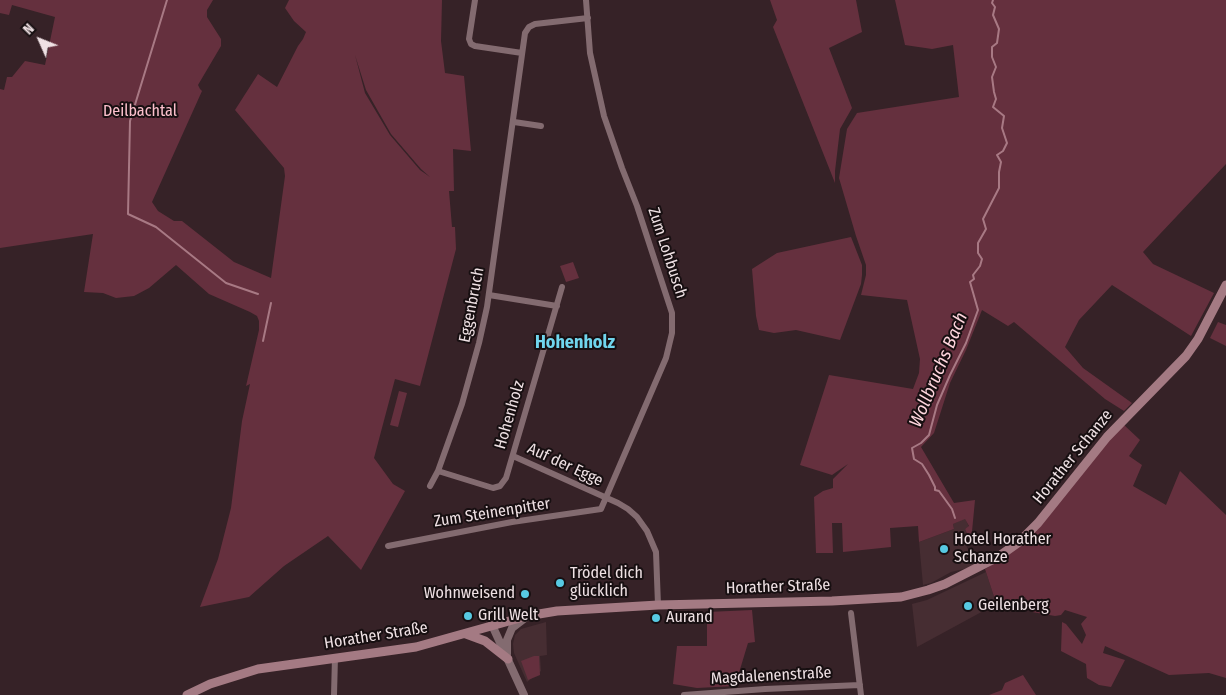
<!DOCTYPE html>
<html>
<head>
<meta charset="utf-8">
<style>
	body { margin:0 }
	#map { position:relative; width:1226px; height:695px; overflow:hidden; background:#362227; font-family:"Fira Sans Condensed",sans-serif }
	canvas { display:block }
	.north { position:absolute; left:15px; top:15px; width:50px; height:50px; -webkit-text-stroke:4px #170f11; paint-order:stroke; rotate:314deg; font-size:14px; font-weight:700; line-height:20px; text-align:center; color:#efe1e4 }
	.north::after { content:''; display:block; margin:auto; width:18px; height:22px; background:#efe1e4; clip-path:polygon(50% 0,100% 100%,50% 72%,0 100%) }
</style>
</head>
<body>
<div id="map">
<canvas width="1226" height="695"></canvas>
<div class="north">N</div>
</div>
<script>
const g = document.querySelector('canvas').getContext('2d');
g.lineJoin = 'round';
function paint(path, color) {
  g.fillStyle = color;
  g.fill(path, 'evenodd');
}
function shape(rows) {
  const path = new Path2D();
  for (const r of rows) {
    path.moveTo(r[0], r[1]);
    for (let i = 2; i < r.length; i += 2) path.lineTo(r[i], r[i + 1]);
  }
  return path;
}
function trace(path, color, width, dash) {
  g.strokeStyle = color;
  g.lineWidth = width;
  g.lineCap = dash ? 'butt' : 'round';
  g.setLineDash(dash || []);
  g.stroke(path);
}
function label(font, color, halo, rows, align = 'center') {
  g.font = font + ' "Fira Sans Condensed",sans-serif';
  g.lineWidth = 4;
  g.setLineDash([]);
  g.textBaseline = 'middle';
  g.strokeStyle = halo;
  g.fillStyle = color;
  for (const [text, x, y, turn = 0] of rows) {
    g.save();
    g.translate(x, y);
    g.rotate((+turn || 0) * Math.PI / 180);
    g.textAlign = isNaN(turn) ? turn : align;
    if (halo) g.strokeText(text, 0, 0);
    g.fillText(text, 0, 0);
    g.restore();
  }
}
const built = shape([
	[965,518,969,527,965,529,971,542,966,545,970,554,984,560,968,568,951,572,931,583,923,585,919,542,954,529,953,524],
	[986,572,997,606,987,609,917,647,912,604,927,600],
	[546,622,547,655,540,656,541,671,527,682,514,653,513,644,515,635,521,629]
]);
const green = shape([
	[0,0,213,0,207,10,207,17,221,39,221,46,198,85,200,89,202,91,152,202,158,211,174,221,182,221,234,262,271,278,285,176,284,168,235,110,258,74,277,87,298,46,303,39,306,32,294,21,285,8,289,0,442,0,441,41,445,73,464,76,471,151,453,149,454,191,449,191,452,227,455,227,456,249,420,386,395,379,374,458,393,484,405,491,361,570,328,536,284,566,249,597,200,607,218,559,231,508,242,421,250,384,246,386,259,330,259,321,257,316,250,312,209,294,176,265,149,288,134,296,116,298,103,293,84,292,93,234,0,248,0,89,4,90,7,77,12,77,25,61,45,65,55,17,12,5,9,15,0,13],
	[355,55,366,90,391,134,421,169,430,177,420,170,390,135,365,93],
	[770,0,856,0,862,32,829,48,852,108,840,129,835,171,835,183,773,27,777,20],
	[895,0,1226,0,1226,164,1143,252,1153,264,1214,293,1191,336,1112,285,1079,320,1065,347,1083,368,1132,403,1124,411,1105,399,1014,322,1008,326,982,310,966,350,950,383,934,433,921,447,954,503,975,500,971,542,965,529,969,526,965,519,953,524,954,529,919,542,918,526,890,528,891,547,843,552,842,523,832,523,833,553,816,553,814,497,823,491,833,488,833,479,848,464,832,475,800,465,829,375,913,389,919,373,920,359,907,300,861,295,866,275,866,265,856,236,839,178,847,129,857,113,959,97,953,45,932,49,905,45],
	[851,237,862,265,862,275,861,284,840,340,796,330,774,333,759,330,756,316,752,269,777,253],
	[573,262,579,278,566,282,560,266],
	[1218,322,1226,325,1226,346,1210,338],
	[399,391,407,393,398,427,390,425],
	[1123,424,1140,440,1129,456,1142,465,1133,486,1166,505,1180,471,1226,515,1226,678,1209,673,1169,675,1105,646,1103,653,1125,660,1111,687,1099,685,1087,678,1086,664,1061,651,1062,622,1066,624,1082,644,1086,635,1081,624,1087,617,1065,610,1061,615,1055,616,1032,612,1025,597,997,606,985,569,1000,560],
	[752,610,755,642,748,643,735,686,697,688,673,684,677,646,707,646,707,612],
	[534,656,539,656,540,675,528,680,521,661],
	[1023,675,1036,695,989,695,1002,690,1005,683]
]);
const stream = shape([
	[167,0,130,121,128,214,156,227,226,283,258,294],
	[263,341,271,303],
	[955,518,952,509,939,491,935,490,935,487,929,475,922,464,914,459,912,448,921,443,929,435,937,405,950,375,966,343,978,310,970,282,974,279,973,275,980,266,982,259,978,253,978,243,986,229,983,219,999,188,999,172,1001,162,997,155,1003,151,1007,143,1002,128,1004,116,993,107,996,99,994,92,992,77,996,67,992,57,992,47,997,43,999,29,993,15,995,7,992,3,993,0]
]);
const minor = shape([
	[475,0,469,39,471,44,475,46,522,53],
	[514,122,541,126],
	[489,295,557,306],
	[513,456,618,503,628,509,637,517,647,531,656,552,658,605],
	[438,471,493,488,500,486,506,478,562,287],
	[430,486,438,471,462,404,479,343,487,307,525,33,529,27,535,24,588,18],
	[388,546,512,522,601,509,666,358,672,333,672,313,637,206,622,168,604,116,590,53,586,0],
	[851,613,861,695],
	[334,695,335,657],
	[684,695,765,689,860,685]
]);
const tertiary = shape([
	[492,625,524,695],
	[507,654,507,640,512,628,525,618]
]);
const secondary = shape([
	[466,634,485,641,508,659],
	[187,695,210,684,258,669,416,647,527,616,557,611,658,605,832,601,901,597,928,590,945,584,998,557,1019,542,1038,523,1107,437,1186,356,1198,339,1226,285]
]);
const markers = [
	[944,549,5,"#57c9e2"],
	[560,583,5,"#57c9e2"],
	[525,594,5,"#57c9e2"],
	[968,606,5,"#57c9e2"],
	[468,616,5,"#57c9e2"],
	[656,618,5,"#57c9e2"]
];
const parkNames = [
	["Deilbachtal",140,112]
];
const streetNames = [
	["Zum Lohbusch",667,253,72],
	["Eggenbruch",472,305,-79],
	["Hohenholz",510,415,-74],
	["Horather Schanze",1073,457,-51],
	["Auf der Egge",565,465,25],
	["Zum Steinenpitter",492,513,-9],
	["Horather Straße",778,587,-2],
	["Horather Straße",376,636,-9],
	["Magdalenenstraße",771,676,-3]
];
const poiNames = [
	["Hotel Horather",954,540],
	["Schanze",954,558],
	["Trödel dich",570,574],
	["glücklich",570,592],
	["Wohnweisend",515,594,"right"],
	["Geilenberg",978,606],
	["Grill Welt",478,616],
	["Aurand",666,618]
];
const neighbourhoodNames = [
	["Hohenholz",575,343]
];
const waterNames = [
	["Wollbruchs Bach",939,370,-67]
];
paint(built, '#462d32');
paint(green, '#65303e');
trace(stream, '#a87984', 2);
trace(minor, '#836b70', 6);
trace(tertiary, '#836b70', 8);
trace(secondary, '#a47a83', 9);
for (const [x, y, r, color] of markers) {
  const dot = new Path2D();
  dot.arc(x, y, r, 0, 2 * Math.PI);
  g.fillStyle = color;
  g.fill(dot);
  trace(dot, '#170f11', 2);
}
label('16px', '#fcc0cc', '#170f11', parkNames);
label('16px', '#efe1e4', '#170f11', streetNames);
label('16px', '#efe1e4', '#170f11', poiNames, 'left');
label('bold 18px', '#70d5ed', '#170f11', neighbourhoodNames);
label('italic 18px', '#ffd6de', '#170f11', waterNames);
</script>
</body>
</html>
